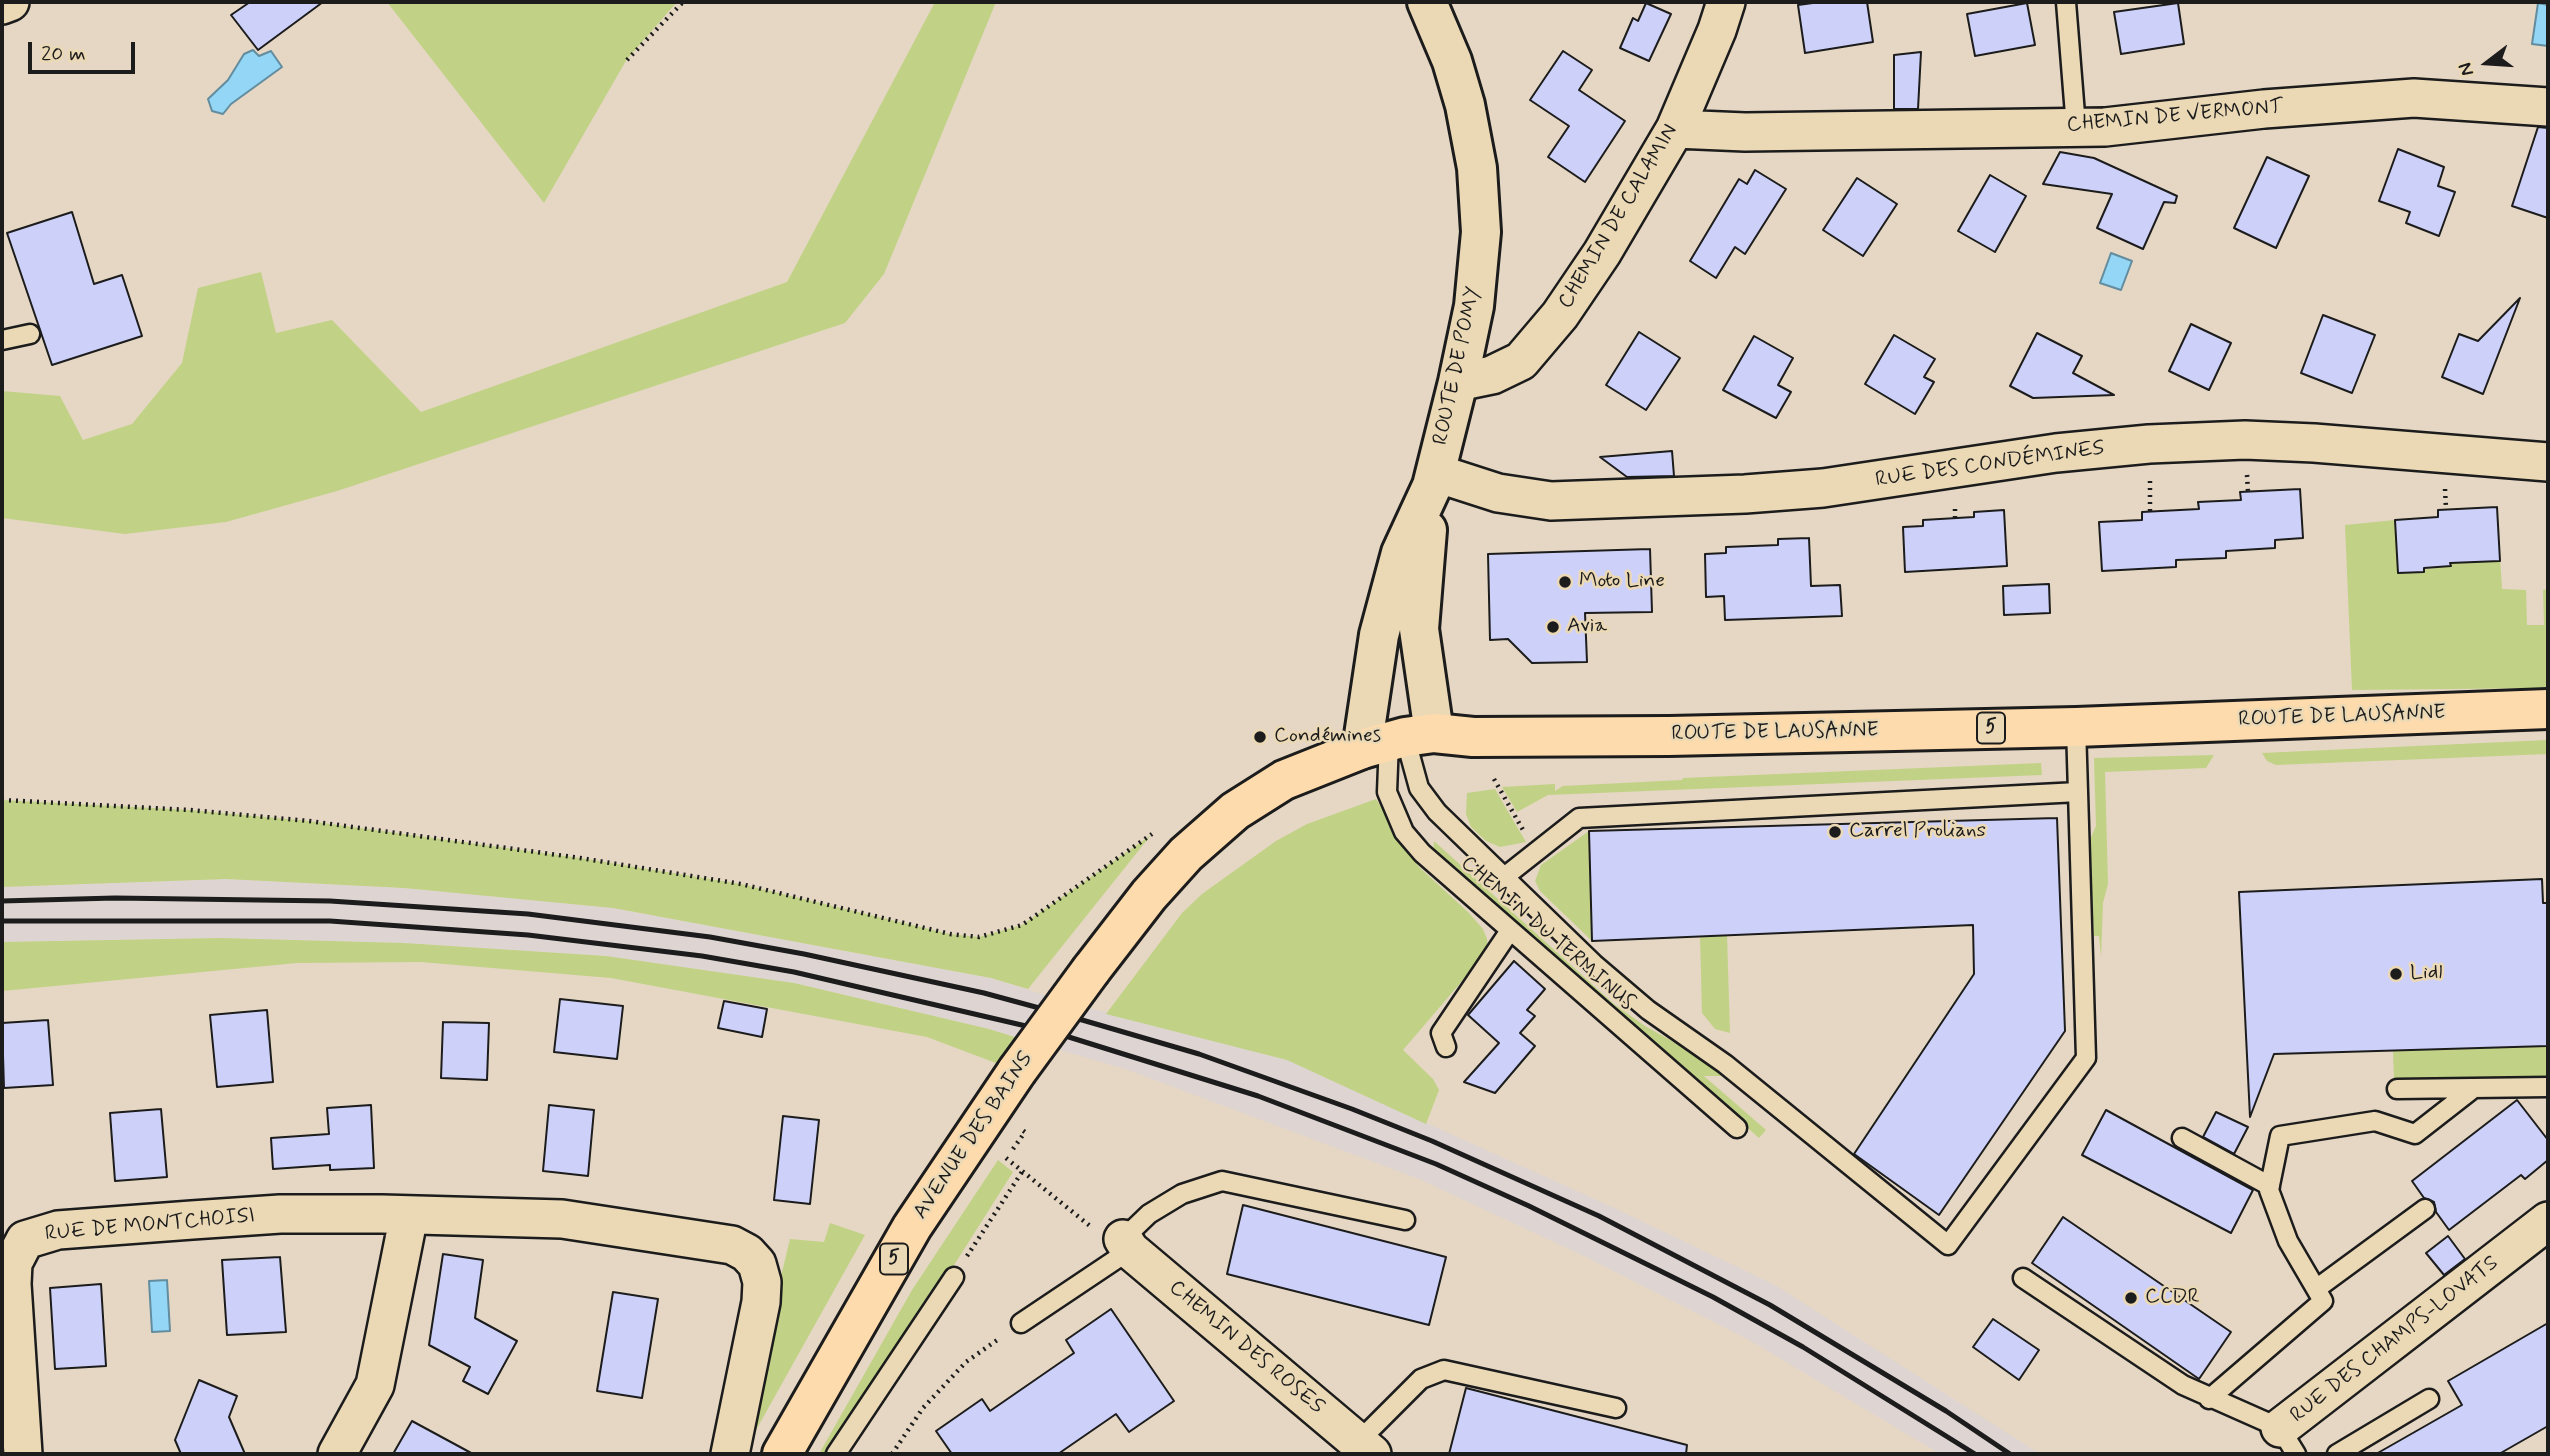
<!DOCTYPE html>
<html>
<head>
<meta charset="utf-8">
<style>
	body { margin:0 }
	#map { position:relative; width:2550px; height:1456px; overflow:hidden; background:#e5d7c3; font-family:Mynerve,sans-serif }
	canvas { display:block }
	.frame { position:absolute; inset:0; border:4px solid #1c1c1c; pointer-events:none }
	.north { position:absolute; left:2452px; top:28px; width:70px; height:70px; -webkit-text-stroke:5px #ebd9b6; paint-order:stroke; rotate:253deg; font-size:19px; font-weight:700; line-height:28px; text-align:center; color:#1c1c1c }
	.north::after { content:''; display:block; margin:auto; width:24px; height:32px; background:#1c1c1c; clip-path:polygon(50% 0,100% 100%,50% 72%,0 100%) }
	.scale { position:absolute; left:28px; top:42px; width:107px; height:32px; box-sizing:border-box; border:4px solid #1c1c1c; border-top:0; padding-left:9px; font-size:21px; line-height:24px; white-space:nowrap; color:#1c1c1c; -webkit-text-stroke:5px #ebd9b6; paint-order:stroke }
</style>
</head>
<body>
<div id="map">
<canvas width="2550" height="1456"></canvas>
<div class="frame"></div>
<div class="north">N</div>
<div class="scale">20 m</div>
</div>
<script>
const g = document.querySelector('canvas').getContext('2d');
g.lineJoin = 'round';
function paint(path, color) {
  g.fillStyle = color;
  g.fill(path, 'evenodd');
}
function shape(rows) {
  const path = new Path2D();
  for (const r of rows) {
    path.moveTo(r[0], r[1]);
    for (let i = 2; i < r.length; i += 2) path.lineTo(r[i], r[i + 1]);
  }
  return path;
}
function trace(path, color, width, dash) {
  g.strokeStyle = color;
  g.lineWidth = width;
  g.lineCap = dash ? 'butt' : 'round';
  g.setLineDash(dash || []);
  g.stroke(path);
}
function label(font, color, halo, rows, align = 'center') {
  g.font = font + ' Mynerve,sans-serif';
  g.lineWidth = 5;
  g.setLineDash([]);
  g.textBaseline = 'middle';
  g.strokeStyle = halo;
  g.fillStyle = color;
  for (const [text, x, y, turn = 0] of rows) {
    g.save();
    g.translate(x, y);
    g.rotate((+turn || 0) * Math.PI / 180);
    g.textAlign = isNaN(turn) ? turn : align;
    if (halo) g.strokeText(text, 0, 0);
    g.fillText(text, 0, 0);
    g.restore();
  }
}
const built = shape([
	[226,879,404,888,613,908,991,978,1067,1002,1287,1060,1610,1206,1775,1285,2040,1454,1940,1454,1751,1341,1584,1256,1419,1179,1128,1070,989,1029,794,983,606,956,404,943,220,938,2,942,2,887]
]);
const green = shape([
	[387,2,677,2,627,59,544,203],
	[935,2,996,2,884,274,845,323,337,491,226,522,125,534,2,518,2,391,60,396,83,440,132,424,182,363,198,288,261,272,276,333,332,320,421,412,787,282],
	[2395,520,2398,573,2450,566,2450,563,2473,557,2500,556,2502,589,2526,590,2527,625,2544,625,2543,590,2548,589,2548,688,2352,690,2345,525],
	[2548,740,2548,754,2276,765,2267,761,2262,753],
	[2214,755,2206,768,2105,772,2108,884,2103,903,2101,957,2099,936,2094,936,2089,842,2096,826,2094,758],
	[2041,763,2042,775,1548,795,1517,812,1502,787,1555,784,1555,791,1563,786,1682,780,1683,778],
	[1495,789,1510,815,1526,842,1500,847,1486,841,1471,827,1466,814,1467,793],
	[1376,799,1419,867,1468,912,1483,929,1487,939,1488,950,1480,960,1403,1050,1433,1079,1439,1090,1426,1124,1287,1060,1106,1014,1182,913,1202,894,1276,841,1307,824],
	[2,800,190,810,309,821,580,858,741,884,950,934,979,937,1022,925,1151,835,1028,989,991,978,613,908,404,888,226,879,2,887],
	[1589,831,1592,941,1540,891,1535,881,1541,865],
	[1434,841,1614,1004,1645,1026,1734,1076,1704,1076,1766,1130,1759,1138,1666,1055,1663,1048,1433,853],
	[1727,935,1730,1033,1715,1029,1702,1013,1700,936],
	[220,938,404,943,606,956,794,983,989,1029,1037,1044,1017,1071,927,1037,611,978,421,962,297,963,2,991,2,942],
	[2548,1046,2548,1079,2394,1079,2393,1051],
	[998,1160,1013,1172,949,1273,945,1272,930,1292,826,1454,819,1454,912,1290],
	[830,1223,865,1235,746,1448,741,1443,790,1239,824,1242]
]);
const water = shape([
	[2538,3,2548,5,2548,46,2532,44,2538,3],
	[253,50,259,56,271,51,282,67,231,104,223,114,212,111,208,99,228,80,244,54,253,50],
	[2111,253,2132,261,2121,290,2100,283,2111,253],
	[167,1280,170,1331,152,1332,149,1281,167,1280]
]);
const building = shape([
	[250,2,323,2,258,50,231,15,250,2],
	[1820,2,1867,2,1873,42,1805,53,1798,5,1820,2],
	[1646,3,1671,14,1649,61,1620,48,1633,18,1638,21,1646,3],
	[2027,3,2035,45,1975,56,1967,14,2027,3],
	[2178,3,2184,44,2121,54,2114,12,2178,3],
	[1563,51,1592,70,1579,90,1625,121,1585,182,1548,157,1569,126,1530,100,1563,51],
	[1921,52,1918,109,1894,109,1894,55,1921,52],
	[2538,127,2548,128,2548,218,2512,206,2538,127],
	[2398,149,2444,167,2438,186,2455,192,2439,236,2406,223,2410,212,2379,201,2398,149],
	[2060,152,2094,158,2177,196,2175,203,2164,202,2143,249,2097,228,2112,194,2043,184,2060,152],
	[2267,157,2309,176,2276,248,2234,228,2267,157],
	[1755,170,1786,189,1745,254,1735,247,1716,278,1690,261,1739,179,1747,184,1755,170],
	[1990,175,2026,196,1995,252,1958,231,1990,175],
	[1857,178,1897,204,1863,256,1823,230,1857,178],
	[72,212,94,284,122,275,142,336,52,365,7,233,72,212],
	[2520,298,2483,394,2442,377,2459,334,2478,341,2520,298],
	[2323,315,2375,335,2352,393,2301,373,2323,315],
	[2191,324,2231,343,2209,390,2169,371,2191,324],
	[1639,332,1680,358,1646,410,1606,385,1639,332],
	[2037,333,2082,356,2073,373,2114,395,2033,398,2010,386,2037,333],
	[1894,335,1935,359,1924,377,1934,382,1915,414,1865,384,1894,335],
	[1754,336,1793,358,1778,385,1791,392,1776,418,1723,390,1754,336],
	[1672,451,1674,476,1627,477,1600,457,1672,451],
	[2300,489,2303,538,2275,540,2275,548,2226,551,2226,558,2176,560,2176,567,2102,571,2099,522,2142,520,2142,512,2199,509,2198,502,2241,500,2240,492,2300,489],
	[2497,507,2500,561,2450,563,2451,566,2424,568,2424,572,2398,573,2395,520,2438,517,2438,510,2497,507],
	[2004,510,2007,566,1905,572,1903,527,1923,526,1923,520,1974,517,1974,512,2004,510],
	[1809,538,1811,586,1840,585,1842,616,1725,620,1724,596,1706,597,1705,554,1726,553,1726,547,1778,545,1778,539,1809,538],
	[1650,549,1652,612,1585,613,1587,662,1532,663,1508,639,1490,640,1488,554,1650,549],
	[2049,584,2050,613,2004,615,2003,586,2049,584],
	[2057,818,2065,1031,1939,1215,1854,1154,1974,974,1973,925,1592,941,1589,831,2057,818],
	[2542,879,2543,903,2548,903,2548,1046,2274,1054,2250,1117,2239,892,2542,879],
	[1514,961,1545,989,1527,1010,1535,1016,1520,1033,1535,1046,1495,1093,1464,1082,1499,1043,1468,1015,1514,961],
	[560,999,623,1006,617,1059,554,1052,560,999],
	[724,1001,767,1009,762,1037,718,1028,724,1001],
	[267,1010,273,1082,217,1087,210,1015,267,1010],
	[48,1020,53,1085,4,1088,2,1023,48,1020],
	[443,1022,489,1023,487,1080,441,1078,443,1022],
	[2517,1100,2548,1140,2548,1160,2525,1179,2521,1175,2449,1230,2436,1212,2434,1202,2424,1198,2412,1181,2517,1100],
	[371,1105,374,1168,330,1170,330,1165,273,1169,271,1138,329,1134,327,1108,371,1105],
	[549,1105,594,1110,588,1176,543,1171,549,1105],
	[161,1109,167,1177,115,1181,110,1113,161,1109],
	[2106,1110,2253,1190,2231,1233,2082,1155,2106,1110],
	[2216,1112,2248,1127,2234,1154,2203,1137,2216,1112],
	[783,1116,819,1120,810,1204,774,1200,783,1116],
	[1243,1205,1446,1257,1429,1325,1227,1274,1243,1205],
	[2063,1217,2231,1332,2199,1379,2032,1263,2063,1217],
	[2448,1236,2465,1259,2444,1275,2426,1253,2448,1236],
	[443,1254,483,1260,475,1318,517,1341,488,1394,463,1381,470,1367,429,1345,443,1254],
	[280,1257,286,1332,227,1335,222,1260,280,1257],
	[101,1284,106,1366,55,1369,50,1288,101,1284],
	[613,1292,658,1299,642,1398,597,1391,613,1292],
	[1111,1309,1174,1401,1129,1432,1116,1414,1058,1454,952,1454,936,1431,982,1399,990,1411,1074,1353,1066,1340,1111,1309],
	[1993,1319,2039,1350,2019,1380,1973,1347,1993,1319],
	[2548,1323,2548,1426,2499,1454,2376,1454,2462,1405,2448,1381,2548,1323],
	[199,1380,237,1396,229,1417,245,1454,181,1454,175,1440,199,1380],
	[1466,1388,1687,1445,1686,1454,1449,1454,1466,1388],
	[412,1421,473,1454,393,1454,412,1421]
]);
const path = shape([
	[627,60,683,2],
	[2247,475,2248,492],
	[2150,481,2150,511],
	[2445,489,2446,509],
	[1955,518,1955,505],
	[1494,779,1523,830],
	[2,800,190,810,309,821,580,858,741,884,950,934,979,937,1022,925,1152,834],
	[1013,1149,1025,1132,1021,1129],
	[1006,1158,1090,1226],
	[967,1256,1022,1172],
	[892,1454,923,1408,966,1362,1000,1338]
]);
const lane = shape([
	[2066,2,2076,127],
	[2,340,30,334],
	[1405,737,1419,788,1437,812,1594,964,1648,1010,1725,1064,1948,1245,2086,1058,2078,792],
	[1389,741,1387,792,1404,832,1422,853,1737,1128],
	[1503,878,1579,818,2078,792,2076,727],
	[1446,1047,1441,1033,1509,932],
	[2397,1089,2548,1087],
	[2182,1138,2270,1186],
	[1123,1239,1149,1214,1182,1194,1222,1181,1405,1220],
	[2023,1278,2183,1385,2280,1428,2296,1454],
	[2316,1289,2425,1209],
	[1021,1323,1130,1250],
	[2209,1399,2323,1301,2288,1241,2269,1190,2280,1136,2375,1121,2415,1134,2474,1088],
	[1358,1442,1421,1379,1444,1370,1616,1408],
	[836,1454,954,1277],
	[2337,1454,2429,1399]
]);
const street = shape([
	[2,5,10,2],
	[1675,129,1745,132,2105,127,2264,109,2414,98,2548,107],
	[1458,382,1492,375,1521,361,1560,315,1602,253,1675,129,1717,30,1726,2],
	[1436,473,1498,493,1551,501,1745,494,1823,488,2056,453,2149,444,2245,440,2314,443,2548,462],
	[1123,1239,1130,1250,1372,1454],
	[2280,1428,2548,1221],
	[23,1454,12,1284,13,1263,25,1240,58,1230,192,1220,280,1214,382,1214,562,1219,732,1245,747,1253,757,1264,762,1282,761,1302,730,1454],
	[337,1454,375,1385,409,1215]
]);
const secondary = shape([
	[1427,530,1419,629,1434,733],
	[1362,749,1379,635,1401,553,1432,486,1458,382,1474,306,1481,232,1477,168,1465,105,1452,61,1427,2]
]);
const primary = shape([
	[1091,970,1149,895,1186,854,1235,811,1284,780,1362,749,1405,737,1434,733,1473,737,1669,736,2076,727,2548,709],
	[782,1454,912,1227,1017,1071]
]);
const rail = shape([
	[2,901,115,898,330,901,528,914,710,937,804,954,984,993,1065,1015,1199,1054,1352,1109,1432,1141,1599,1216,1770,1305,1946,1411,2010,1454],
	[2,921,330,921,528,935,702,956,794,972,1056,1033,1258,1096,1436,1164,1529,1206,1713,1297,1803,1347,1975,1454]
]);
const primaryBridge = shape([
	[1017,1071,1091,970]
]);
const markers = [
	[1565,582,7,"#1c1c1c"],
	[1553,627,7,"#1c1c1c"],
	[1260,737,7,"#1c1c1c"],
	[1835,832,7,"#1c1c1c"],
	[2396,974,7,"#1c1c1c"],
	[2131,1298,7,"#1c1c1c"]
];
const shields = [
	[1991,728,28],
	[894,1259,28]
];
const shieldNames = [
	["5",1991,728],
	["5",894,1259]
];
const streetNames = [
	["CHEMIN DE VERMONT",2175,117,-5],
	["CHEMIN DE CALAMIN",1619,217,-59],
	["ROUTE DE POMY",1458,366,-78],
	["RUE DES CONDÉMINES",1990,465,-8],
	["ROUTE DE LAUSANNE",2342,717,-2],
	["ROUTE DE LAUSANNE",1775,733,-1],
	["CHEMIN DU TERMINUS",1547,934,41],
	["AVENUE DES BAINS",974,1136,-56],
	["RUE DE MONTCHOISI",150,1226,-5],
	["RUE DES CHAMPS-LOVATS",2395,1340,-38],
	["CHEMIN DES ROSES",1246,1348,40]
];
const poiNames = [
	["Moto Line",1579,582],
	["Avia",1567,627],
	["Condémines",1274,737],
	["Carrel Prolians",1849,832],
	["Lidl",2410,974],
	["CCDR",2145,1298]
];
paint(built, '#ded5d3');
paint(green, '#c1d286');
paint(water, '#93d6f5');
trace(water, '#638c9e', 2);
paint(building, '#cdd1f9');
trace(building, '#1c1c1c', 2);
trace(lane, '#1c1c1c', 23);
trace(street, '#1c1c1c', 42);
trace(secondary, '#1c1c1c', 44);
trace(primary, '#1c1c1c', 44);
trace(path, '#1c1c1c', 4.5, [2, 5]);
trace(lane, '#ebd9b6', 18);
trace(street, '#ebd9b6', 37);
trace(secondary, '#ebd9b6', 38);
trace(primary, '#fedbac', 38);
trace(rail, '#1c1c1c', 5);
trace(primaryBridge, '#1c1c1c', 44, []);
trace(primaryBridge, '#fedbac', 38);
for (const [x, y, r, color] of markers) {
  const dot = new Path2D();
  dot.arc(x, y, r, 0, 2 * Math.PI);
  g.fillStyle = color;
  g.fill(dot);
  trace(dot, '#ebd9b6', 2.5);
}
for (const [x, y, w] of shields) {
  const box = new Path2D();
  box.roundRect(x - w / 2, y - 15.5, w, 31, 5);
  g.fillStyle = '#ebd9b6';
  g.fill(box);
  trace(box, '#1c1c1c', 2);
}
label('bold 19px', '#1c1c1c', null, shieldNames);
label('21px', '#1c1c1c', '#ebd9b6', streetNames);
label('21px', '#1c1c1c', '#ebd9b6', poiNames, 'left');
</script>
</body>
</html>
